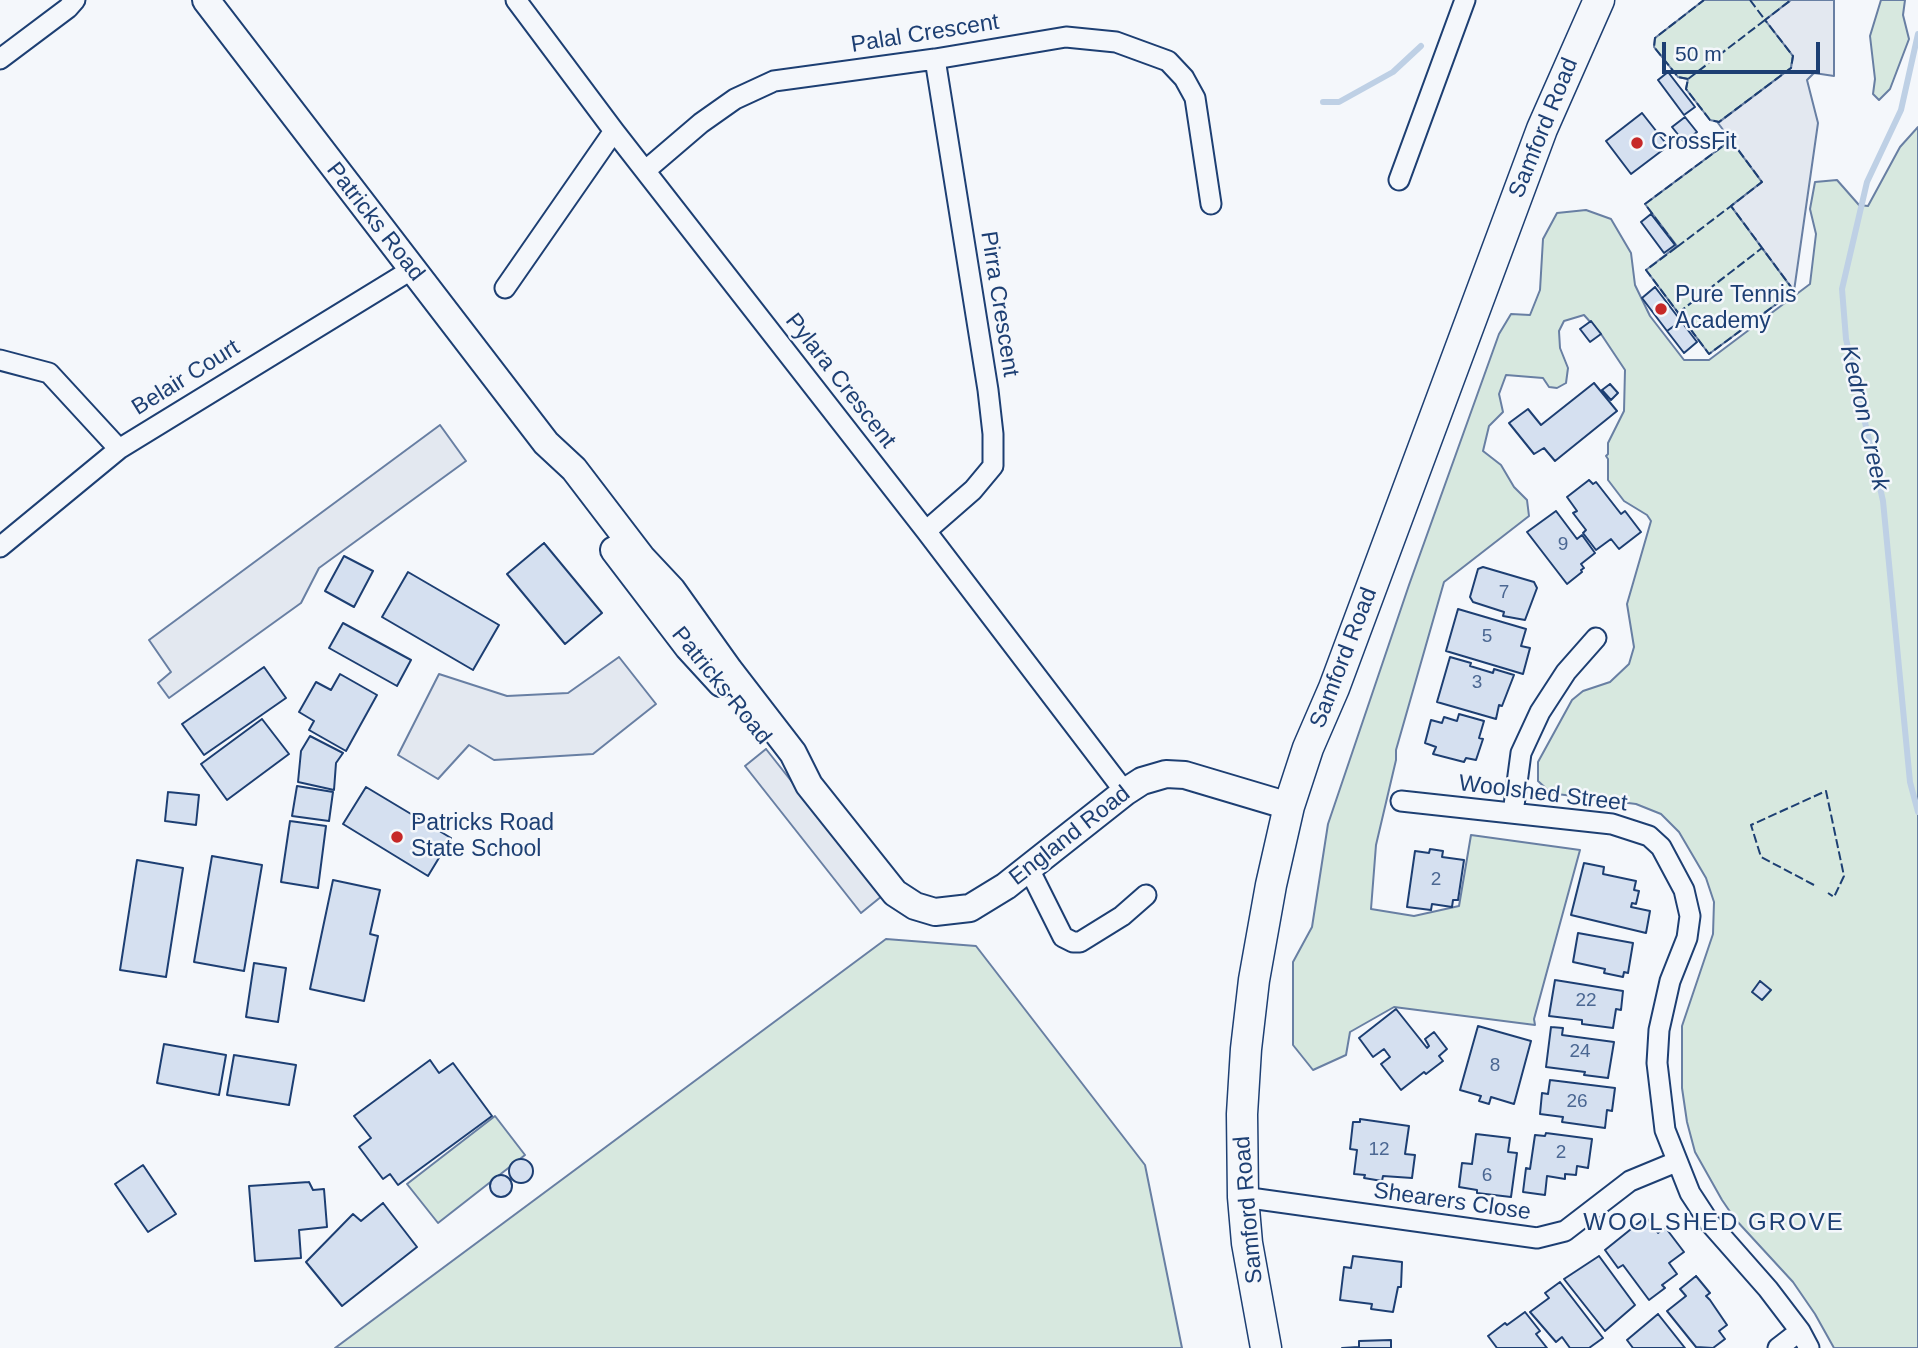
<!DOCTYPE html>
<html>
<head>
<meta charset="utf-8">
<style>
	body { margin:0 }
	#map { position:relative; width:1918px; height:1348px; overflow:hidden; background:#f4f7fb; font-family:Arial,sans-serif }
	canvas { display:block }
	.scale { position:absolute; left:1662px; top:42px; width:158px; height:32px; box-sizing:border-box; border:4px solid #1d3f73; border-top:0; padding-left:9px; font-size:21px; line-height:24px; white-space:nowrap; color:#1d3f73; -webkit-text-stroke:5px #f4f7fb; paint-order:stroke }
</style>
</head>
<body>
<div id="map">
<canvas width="1918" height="1348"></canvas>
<div class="scale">50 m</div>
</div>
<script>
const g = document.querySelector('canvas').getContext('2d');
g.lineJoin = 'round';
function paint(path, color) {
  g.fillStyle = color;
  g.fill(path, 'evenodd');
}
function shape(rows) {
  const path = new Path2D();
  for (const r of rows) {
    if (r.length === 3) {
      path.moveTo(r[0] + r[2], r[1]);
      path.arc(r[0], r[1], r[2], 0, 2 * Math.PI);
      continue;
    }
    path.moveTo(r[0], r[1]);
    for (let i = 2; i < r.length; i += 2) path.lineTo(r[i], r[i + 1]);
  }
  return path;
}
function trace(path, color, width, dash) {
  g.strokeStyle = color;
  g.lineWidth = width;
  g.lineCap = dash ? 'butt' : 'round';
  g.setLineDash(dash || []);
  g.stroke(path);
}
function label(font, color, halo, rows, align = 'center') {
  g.font = font + ' Arial,sans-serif';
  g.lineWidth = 5;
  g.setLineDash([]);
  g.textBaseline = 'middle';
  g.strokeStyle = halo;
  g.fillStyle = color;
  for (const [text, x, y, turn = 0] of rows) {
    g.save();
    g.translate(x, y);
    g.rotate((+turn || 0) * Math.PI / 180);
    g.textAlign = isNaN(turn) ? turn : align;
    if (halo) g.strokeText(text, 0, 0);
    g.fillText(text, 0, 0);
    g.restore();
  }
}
const green = shape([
	[1704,0,1791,0,1766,20,1793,56,1791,68,1719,122,1710,120,1686,89,1688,79,1678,77,1654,47,1655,38,1704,0],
	[1881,0,1905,0,1903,15,1909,39,1890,89,1879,100,1873,94,1875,79,1870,36,1881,0],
	[1918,127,1918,1348,1834,1348,1815,1314,1793,1282,1735,1219,1722,1200,1695,1152,1687,1122,1682,1088,1682,1026,1713,934,1714,902,1706,878,1679,832,1661,814,1636,804,1557,794,1550,792,1538,781,1538,762,1572,700,1583,691,1610,682,1629,664,1634,647,1627,604,1651,521,1647,515,1624,501,1608,480,1608,459,1606,456,1608,454,1608,443,1624,411,1625,370,1601,334,1584,315,1564,321,1559,331,1560,348,1568,368,1566,383,1557,388,1549,387,1543,378,1506,375,1499,394,1503,412,1489,426,1483,451,1501,465,1514,487,1527,500,1529,516,1444,582,1396,750,1396,760,1376,845,1371,909,1414,916,1459,906,1471,835,1580,850,1534,1019,1535,1025,1394,1007,1350,1032,1346,1055,1313,1070,1293,1045,1293,962,1312,927,1328,824,1409,585,1499,334,1511,314,1530,315,1540,290,1543,239,1557,213,1586,210,1611,219,1631,253,1635,285,1650,316,1684,360,1709,360,1810,284,1816,234,1810,209,1815,182,1837,180,1859,205,1868,206,1900,147,1918,127],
	[1731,140,1762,182,1731,206,1794,291,1709,354,1646,270,1677,246,1645,204,1731,140],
	[886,939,976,946,1145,1165,1182,1348,335,1348,886,939],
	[495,1116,525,1155,438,1223,407,1184,495,1116]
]);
const parking = shape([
	[1791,0,1834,0,1834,76,1814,73,1807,80,1818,123,1794,291,1731,206,1762,182,1718,123,1791,68,1793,56,1765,20,1791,0],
	[440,425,466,461,319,568,301,603,169,698,158,683,171,672,149,640,440,425],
	[619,657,656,704,593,754,494,760,469,745,438,779,398,755,439,674,507,696,568,693,619,657],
	[766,749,882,896,861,913,745,766,766,749]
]);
const stream = shape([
	[1918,34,1901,110,1867,182,1842,289,1846,339,1883,501,1910,782,1918,812],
	[1323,102,1339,102,1393,72,1421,46]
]);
const building = shape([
	[1668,72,1695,107,1684,115,1658,80,1668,72],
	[1642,113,1668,146,1631,174,1606,141,1642,113],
	[1685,117,1697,132,1684,142,1672,127,1685,117],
	[1651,214,1675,245,1664,253,1641,222,1651,214],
	[1655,287,1681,321,1667,331,1642,298,1655,287],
	[1591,321,1601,334,1590,342,1580,329,1591,321],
	[1681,321,1697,342,1684,353,1667,331,1681,321],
	[1594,383,1617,411,1555,461,1544,448,1534,454,1509,423,1528,409,1541,425,1594,383],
	[1610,384,1618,393,1611,400,1602,390,1610,384],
	[1589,480,1593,484,1596,482,1621,514,1625,511,1641,532,1619,549,1611,539,1596,550,1583,533,1586,530,1573,513,1577,511,1567,497,1589,480],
	[1556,511,1577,539,1582,535,1595,553,1581,564,1584,568,1581,570,1582,572,1567,584,1527,532,1556,511],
	[544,543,602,613,565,644,507,574,544,543],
	[344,556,373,571,354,607,325,591,344,556],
	[1483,567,1534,582,1537,588,1525,620,1503,616,1504,612,1473,602,1470,597,1478,569,1483,567],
	[408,572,499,625,473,670,382,617,408,572],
	[1458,609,1526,629,1521,646,1530,648,1523,674,1446,651,1458,609],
	[343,623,411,660,397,686,329,648,343,623],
	[1450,657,1471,663,1470,666,1493,673,1494,669,1514,675,1502,706,1499,705,1496,719,1437,702,1450,657],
	[264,667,286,698,204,755,182,724,264,667],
	[340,674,377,695,346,751,309,730,314,721,299,712,316,682,331,690,340,674],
	[1459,714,1484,721,1479,738,1483,739,1476,760,1466,758,1464,762,1433,754,1436,747,1425,743,1431,720,1442,723,1444,717,1457,721,1459,714],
	[262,719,289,754,227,800,201,764,262,719],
	[310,736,343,753,336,763,334,790,298,782,301,751,310,736],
	[297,786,333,792,329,821,292,816,297,786],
	[366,787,451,838,428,876,343,824,366,787],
	[168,792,199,795,196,825,165,821,168,792],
	[290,821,326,826,318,888,281,882,290,821],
	[1430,849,1443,851,1442,857,1464,860,1458,900,1453,900,1452,907,1432,904,1431,910,1407,907,1415,851,1429,853,1430,849],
	[212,856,262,865,244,971,194,962,212,856],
	[137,860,183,868,166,977,120,970,137,860],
	[1584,863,1604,867,1603,874,1636,881,1634,890,1639,891,1636,904,1632,903,1631,907,1650,911,1646,933,1571,915,1584,863],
	[333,880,380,890,370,934,378,936,364,1001,310,989,333,880],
	[1578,933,1633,943,1628,973,1624,972,1623,977,1604,973,1605,969,1573,962,1578,933],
	[254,963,286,968,278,1022,246,1017,254,963],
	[1555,980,1623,991,1621,1010,1616,1009,1613,1028,1582,1024,1582,1020,1549,1016,1555,980],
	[1760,981,1771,990,1762,1000,1752,992,1760,981],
	[1396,1009,1427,1048,1429,1046,1425,1039,1434,1032,1447,1049,1439,1056,1443,1061,1426,1074,1424,1072,1401,1090,1381,1064,1390,1057,1384,1049,1373,1057,1359,1038,1396,1009],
	[1478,1026,1531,1041,1514,1104,1491,1097,1489,1104,1479,1101,1481,1096,1460,1090,1478,1026],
	[1551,1027,1563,1028,1562,1035,1614,1042,1608,1078,1584,1075,1585,1072,1546,1067,1551,1027],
	[164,1044,226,1055,219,1095,157,1083,164,1044],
	[234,1055,296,1065,289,1105,227,1095,234,1055],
	[430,1060,439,1073,453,1063,492,1116,398,1185,390,1174,383,1179,359,1147,371,1138,354,1116,430,1060],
	[1550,1080,1615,1088,1612,1111,1607,1110,1605,1128,1562,1122,1563,1117,1540,1114,1542,1093,1548,1094,1550,1080],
	[1360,1119,1409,1126,1405,1154,1415,1155,1412,1178,1383,1176,1382,1181,1364,1178,1365,1175,1354,1174,1357,1150,1350,1149,1353,1122,1360,1122,1360,1119],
	[1546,1133,1592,1139,1588,1168,1577,1166,1576,1175,1565,1174,1565,1179,1547,1176,1545,1195,1523,1192,1526,1168,1530,1169,1535,1135,1545,1136,1546,1133],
	[1476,1134,1510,1138,1508,1152,1517,1153,1511,1197,1477,1193,1477,1190,1459,1187,1462,1163,1472,1164,1476,1134],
	[521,1171,12],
	[143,1165,176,1214,148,1232,115,1184,143,1165],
	[501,1186,11],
	[309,1182,313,1190,324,1189,327,1227,299,1230,301,1258,255,1261,249,1186,309,1182],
	[383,1203,417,1247,342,1306,306,1262,353,1214,361,1221,383,1203],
	[1646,1217,1658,1233,1665,1227,1684,1252,1669,1263,1677,1274,1662,1285,1665,1288,1649,1300,1623,1265,1618,1268,1605,1250,1646,1217],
	[1353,1256,1402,1262,1401,1287,1398,1287,1393,1312,1371,1309,1372,1304,1340,1300,1344,1267,1351,1268,1353,1256],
	[1599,1256,1635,1305,1605,1331,1564,1279,1599,1256],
	[1696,1276,1710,1293,1706,1296,1710,1300,1727,1325,1719,1331,1725,1339,1713,1348,1696,1347,1667,1311,1686,1296,1680,1289,1696,1276],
	[1560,1282,1603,1338,1589,1348,1570,1348,1562,1337,1556,1342,1530,1312,1549,1298,1545,1293,1560,1282],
	[1525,1312,1540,1331,1536,1334,1547,1348,1497,1348,1488,1336,1505,1323,1507,1325,1525,1312],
	[1658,1314,1685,1348,1633,1348,1627,1340,1658,1314],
	[1391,1340,1391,1348,1342,1348,1359,1347,1359,1341,1391,1340]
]);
const minor = shape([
	[516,0,614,131,926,531,1125,792],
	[0,59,68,8,75,0],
	[646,170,701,123,735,99,774,81,935,59,1066,37,1116,42,1168,61,1184,78,1195,98,1211,204],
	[1399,180,1465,0],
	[505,288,614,131],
	[0,360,49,373,119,449],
	[926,531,973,490,993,466,993,434,988,390,935,59],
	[0,547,119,449,411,270],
	[1401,801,1612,824,1649,836,1661,847,1684,890,1690,916,1687,938,1670,981,1659,1030,1657,1063,1665,1130,1690,1193,1709,1222,1768,1289,1800,1331,1809,1348],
	[1513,813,1521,753,1540,712,1566,672,1596,638],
	[1028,867,1063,937,1073,942,1080,942,1122,916,1146,895],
	[1243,1197,1537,1238,1565,1231,1630,1181,1676,1162],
	[1778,1348,1800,1331]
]);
const secondary = shape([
	[206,0,546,443,574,469,642,558,672,590,729,670,793,753,809,785,895,893,915,906,935,912,970,908,1006,886,1125,792,1142,781,1166,774,1185,775,1289,806],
	[614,550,688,647,721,683]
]);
const primary = shape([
	[1266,1348,1247,1243,1243,1197,1242,1114,1246,1049,1254,980,1271,885,1289,806,1308,748,1334,688,1542,129,1599,0]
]);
const fence = shape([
	[1750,0,1765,20,1688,79,1686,89,1710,120,1719,122,1791,68,1793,56,1765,20,1791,0],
	[1688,79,1678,77,1654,47,1655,38,1704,0],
	[1731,140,1762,182,1731,206,1794,291,1709,354,1646,270,1677,247,1645,204,1731,140],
	[1677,247,1731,206],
	[1678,313,1762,248],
	[1814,885,1761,857,1751,825,1826,791,1844,876,1834,897,1828,893]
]);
const markers = [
	[1637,143,7,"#c62828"],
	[1661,309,7,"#c62828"],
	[397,837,7,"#c62828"]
];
const numberNames = [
	["9",1563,545],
	["7",1504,593],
	["5",1487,637],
	["3",1477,683],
	["2",1436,880],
	["22",1586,1001],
	["24",1580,1052],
	["8",1495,1066],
	["26",1577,1102],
	["12",1379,1150],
	["2",1561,1153],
	["6",1487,1176]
];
const streetNames = [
	["Palal Crescent",925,34,-9],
	["Samford Road",1544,128,-68],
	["Patricks Road",375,222,52],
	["Pirra Crescent",999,304,81],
	["Belair Court",186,378,-32],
	["Pylara Crescent",840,381,52],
	["Samford Road",1344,658,-69],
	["Patricks Road",721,686,51],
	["Woolshed Street",1543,794,7],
	["England Road",1070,836,-38],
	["Shearers Close",1452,1202,8],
	["Samford Road",1249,1210,-95]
];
const poiNames = [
	["CrossFit",1651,143],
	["Pure Tennis",1675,296],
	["Academy",1675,322],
	["Patricks Road",411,824],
	["State School",411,850]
];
const waterNames = [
	["Kedron Creek",1864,418,77]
];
const neighbourhoodNames = [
	["WOOLSHED GROVE",1714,1223]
];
paint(green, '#d7e8df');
trace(green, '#687fa3', 2);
paint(parking, '#e3e8f0');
trace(parking, '#687fa3', 2);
trace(stream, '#bed0e5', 6);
paint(building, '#d5e0f0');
trace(building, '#1d3f73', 2);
trace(minor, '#1d3f73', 23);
trace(secondary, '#1d3f73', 30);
trace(primary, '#1d3f73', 33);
trace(minor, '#f4f7fb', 19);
trace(secondary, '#f4f7fb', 26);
trace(primary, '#f4f7fb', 30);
trace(fence, '#1d3f73', 2, [9, 3.5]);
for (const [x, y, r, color] of markers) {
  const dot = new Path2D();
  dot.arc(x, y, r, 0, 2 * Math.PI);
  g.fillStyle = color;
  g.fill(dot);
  trace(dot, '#f4f7fb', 2.5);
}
label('19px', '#4b6792', null, numberNames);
label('23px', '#1d3f73', '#f4f7fb', streetNames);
label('23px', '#1d3f73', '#f4f7fb', poiNames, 'left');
label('italic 24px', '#1d3f73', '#f4f7fb', waterNames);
g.letterSpacing = '2px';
label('24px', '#1d3f73', '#f4f7fb', neighbourhoodNames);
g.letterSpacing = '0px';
</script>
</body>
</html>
